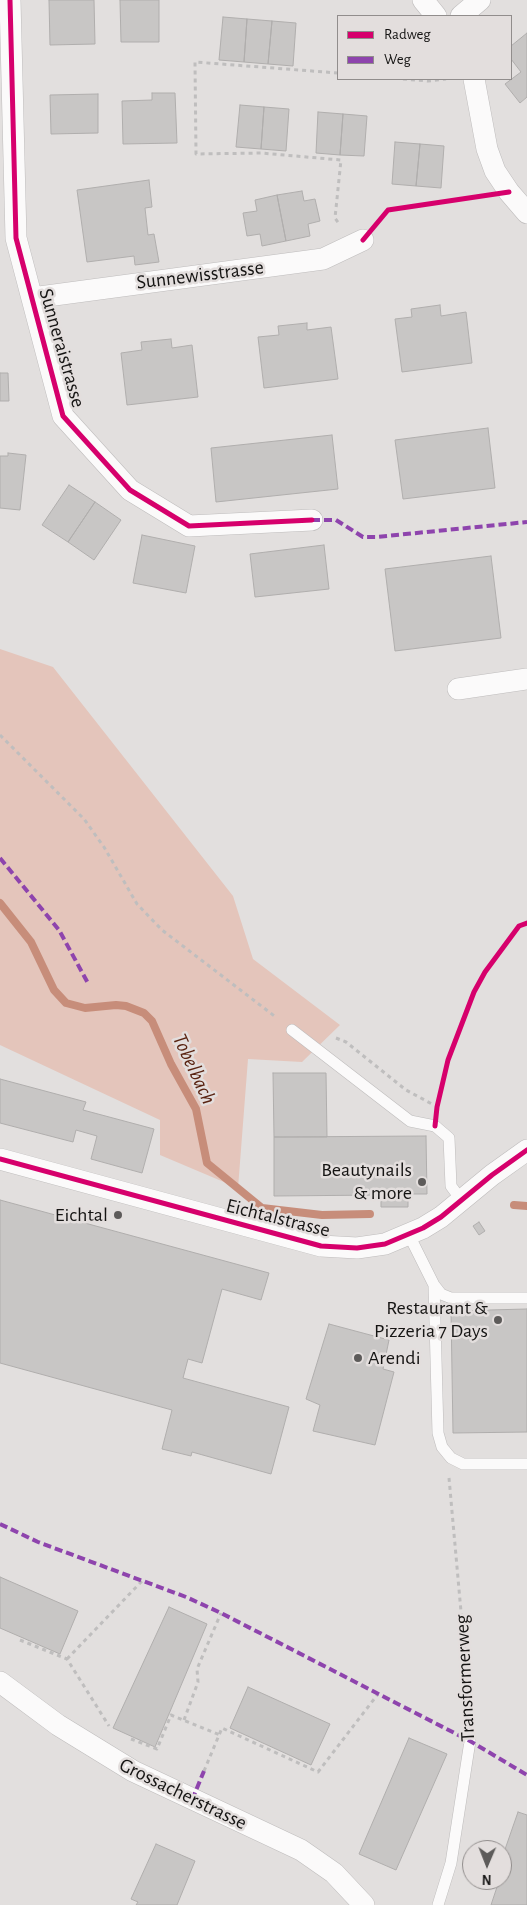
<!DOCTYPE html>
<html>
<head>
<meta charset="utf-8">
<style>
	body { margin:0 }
	#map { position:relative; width:527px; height:1905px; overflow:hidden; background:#e2dfde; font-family:"Alegreya Sans",sans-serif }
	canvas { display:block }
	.legend { position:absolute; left:337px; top:15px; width:175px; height:65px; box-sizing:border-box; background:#e3dedd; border:1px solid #918d8c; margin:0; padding:6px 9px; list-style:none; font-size:15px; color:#151413 }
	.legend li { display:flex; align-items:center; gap:10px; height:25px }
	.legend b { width:25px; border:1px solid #918d8c }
	.north { position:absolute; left:462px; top:1840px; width:50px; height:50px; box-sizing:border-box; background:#e3dedd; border:1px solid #918d8c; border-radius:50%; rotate:181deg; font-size:14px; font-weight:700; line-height:20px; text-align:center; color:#151413 }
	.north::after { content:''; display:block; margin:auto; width:18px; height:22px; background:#5d5b5a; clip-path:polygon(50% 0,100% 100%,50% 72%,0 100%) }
</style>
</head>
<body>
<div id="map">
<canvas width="527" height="1905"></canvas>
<ul class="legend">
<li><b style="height:6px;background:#d6006c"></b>Radweg</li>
<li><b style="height:6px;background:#8e44ad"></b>Weg</li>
</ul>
<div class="north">N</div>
</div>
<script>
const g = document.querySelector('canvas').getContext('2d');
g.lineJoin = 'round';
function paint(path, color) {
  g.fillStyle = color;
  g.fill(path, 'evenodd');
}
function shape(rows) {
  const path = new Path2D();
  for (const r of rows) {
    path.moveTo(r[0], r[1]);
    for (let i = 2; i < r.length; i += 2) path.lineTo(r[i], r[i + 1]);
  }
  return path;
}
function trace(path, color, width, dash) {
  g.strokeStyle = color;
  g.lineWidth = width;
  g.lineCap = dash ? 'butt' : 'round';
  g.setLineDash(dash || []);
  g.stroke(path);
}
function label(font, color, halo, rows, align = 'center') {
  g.font = font + ' "Alegreya Sans",sans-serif';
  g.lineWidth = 5;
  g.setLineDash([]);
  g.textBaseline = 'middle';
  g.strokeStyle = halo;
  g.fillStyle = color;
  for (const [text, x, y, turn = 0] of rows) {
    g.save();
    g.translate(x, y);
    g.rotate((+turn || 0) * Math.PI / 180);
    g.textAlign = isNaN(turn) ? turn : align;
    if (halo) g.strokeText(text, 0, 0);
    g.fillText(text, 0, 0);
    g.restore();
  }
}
const green = shape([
	[0,649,53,667,233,896,253,959,340,1025,302,1062,248,1059,238,1188,160,1155,160,1120,0,1045]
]);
const stream = shape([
	[0,903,31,942,54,990,66,1003,85,1008,116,1005,126,1006,144,1013,152,1021,171,1064,196,1109,207,1163,262,1208,322,1215,370,1214],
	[514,1205,527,1206]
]);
const building = shape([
	[49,0,94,0,95,44,50,45,49,0],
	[120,0,159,0,159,42,121,42,120,0],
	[223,17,247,19,244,62,219,60,223,17],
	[247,19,272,21,268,64,244,62,247,19],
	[272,21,296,23,293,66,268,64,272,21],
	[527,33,527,97,520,103,505,84,521,72,511,59,511,46,527,33],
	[152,93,175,93,177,143,123,144,122,101,152,100,152,93],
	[98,94,98,133,51,134,50,95,98,94],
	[240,105,264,107,261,149,236,147,240,105],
	[264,107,289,109,286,151,261,149,264,107],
	[318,112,343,114,340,155,316,153,318,112],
	[343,114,367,116,364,156,340,155,343,114],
	[395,142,420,144,416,186,392,184,395,142],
	[420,144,444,146,441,188,416,186,420,144],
	[149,180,152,207,145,208,148,235,154,234,159,262,135,265,134,256,87,262,77,190,149,180],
	[302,191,304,201,315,199,320,221,308,224,310,236,286,241,277,195,302,191],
	[277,195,286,241,262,246,260,234,247,236,243,213,257,211,255,200,277,195],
	[440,305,441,316,466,312,472,363,402,372,395,319,412,317,411,309,440,305],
	[307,323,307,330,331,327,338,379,264,388,258,337,279,335,278,326,307,323],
	[171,339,172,348,192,345,198,397,127,405,121,353,142,350,141,342,171,339],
	[0,373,8,373,9,401,0,401,0,373],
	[488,428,495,488,403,499,395,440,488,428],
	[332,435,338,489,216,502,211,448,332,435],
	[8,453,26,455,20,510,0,508,0,456,8,456,8,453],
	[69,485,95,502,68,542,42,525,69,485],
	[95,502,121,520,94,560,68,542,95,502],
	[142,535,195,546,186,593,133,583,142,535],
	[324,545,329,589,255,597,250,554,324,545],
	[491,556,501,638,395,651,385,569,491,556],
	[273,1073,326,1073,327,1137,274,1137,273,1073],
	[0,1079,86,1102,83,1110,154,1129,142,1173,91,1159,97,1136,76,1130,73,1142,0,1123,0,1079],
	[426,1136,427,1194,408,1194,408,1207,381,1207,381,1195,274,1196,274,1137,426,1136],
	[0,1200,269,1273,261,1300,222,1289,202,1363,188,1359,183,1378,289,1407,271,1474,192,1452,191,1456,162,1449,172,1410,0,1363,0,1200],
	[479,1222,485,1231,479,1235,473,1226,479,1222],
	[527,1309,527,1432,453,1433,451,1311,527,1309],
	[329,1324,389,1340,383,1369,394,1372,375,1445,313,1431,320,1405,306,1399,329,1324],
	[0,1577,78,1611,60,1654,0,1628,0,1577],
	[169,1607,207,1624,155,1747,113,1728,169,1607],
	[248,1687,330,1724,311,1765,230,1728,248,1687],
	[409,1738,447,1754,396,1870,359,1854,409,1738],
	[518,1812,527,1815,527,1905,491,1905,498,1884,493,1882,494,1880,502,1880,502,1858,518,1812],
	[156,1844,195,1861,177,1905,136,1905,138,1902,131,1899,156,1844]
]);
const path = shape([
	[338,73,195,62,196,154,261,153,341,160,335,218,340,225],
	[403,79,428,81,446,79],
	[0,735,84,819,104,847,137,904,162,930,277,1018],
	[336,1038,346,1042,406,1090,432,1104],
	[449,1478,471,1723],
	[20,1640,67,1659,109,1726],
	[67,1659,142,1581],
	[184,1720,198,1682,197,1669,221,1613],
	[131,1739,157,1749,171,1715,220,1735],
	[204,1771,222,1728,318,1772,378,1694]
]);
const service = shape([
	[292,1030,410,1121,435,1126,449,1138,451,1186,462,1201],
	[409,1235,434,1285,441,1294,451,1298,527,1298],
	[434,1285,438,1433,442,1447,451,1458,463,1464,527,1464],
	[438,1905,451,1863,470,1741]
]);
const minor = shape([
	[10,0,16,238,63,416,130,490,189,526,312,520],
	[423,0,436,16],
	[461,16,480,0],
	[474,79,487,149,495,171,509,192,527,213],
	[32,298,323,259,363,240],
	[458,689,527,679],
	[0,1159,321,1246,357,1248,385,1244,423,1228,441,1217,492,1175,527,1150],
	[0,1682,58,1725,133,1771,301,1850,334,1873,364,1905]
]);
const quiet = shape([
	[312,520,336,520,363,537,376,537,527,522],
	[0,858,59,930,89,985],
	[0,1524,38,1542,186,1597,221,1613,470,1741,527,1775],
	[192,1800,204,1771]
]);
const cycleway = shape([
	[10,0,16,238,63,416,130,490,189,526,312,520],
	[363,240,388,210,509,192],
	[435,1126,437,1107,448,1060,474,992,485,972,519,926,527,923],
	[0,1159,321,1246,357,1248,385,1244,423,1228,441,1217,492,1175,527,1150]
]);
const markers = [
	[422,1182,5,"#5d5b5a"],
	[118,1215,5,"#5d5b5a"],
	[498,1320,5,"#5d5b5a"],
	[358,1358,5,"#5d5b5a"]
];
const streetNames = [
	["Sunnewisstrasse",200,275,-7],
	["Sunneraistrasse",62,348,74],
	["Eichtalstrasse",278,1218,14],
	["Transformerweg",465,1678,-93],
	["Grossacherstrasse",183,1794,26]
];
const poiNames = [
	["Beautynails",412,1170],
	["& more",412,1193],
	["Eichtal",108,1215],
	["Restaurant &",488,1308],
	["Pizzeria 7 Days",488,1331],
	["Arendi",368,1358,"left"]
];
const waterNames = [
	["Tobelbach",194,1069,65]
];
paint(green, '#e4c5bb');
trace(stream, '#c78d7a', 8);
paint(building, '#c8c6c5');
trace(building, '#b0aead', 1);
trace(service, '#bebcbc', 12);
trace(minor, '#bebcbc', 22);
trace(path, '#bfbebe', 3, [4, 4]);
trace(service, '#fbfafa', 11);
trace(minor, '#fbfafa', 21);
trace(quiet, '#8e44ad', 4, [8, 4]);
trace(cycleway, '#d6006c', 5);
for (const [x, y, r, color] of markers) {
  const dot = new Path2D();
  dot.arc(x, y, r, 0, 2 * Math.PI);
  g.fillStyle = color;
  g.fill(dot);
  trace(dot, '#e3dedd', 2);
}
label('20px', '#151413', '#e3dedd', streetNames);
label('20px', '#151413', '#e3dedd', poiNames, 'right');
label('italic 21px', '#592311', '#e3dedd', waterNames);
</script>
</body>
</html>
